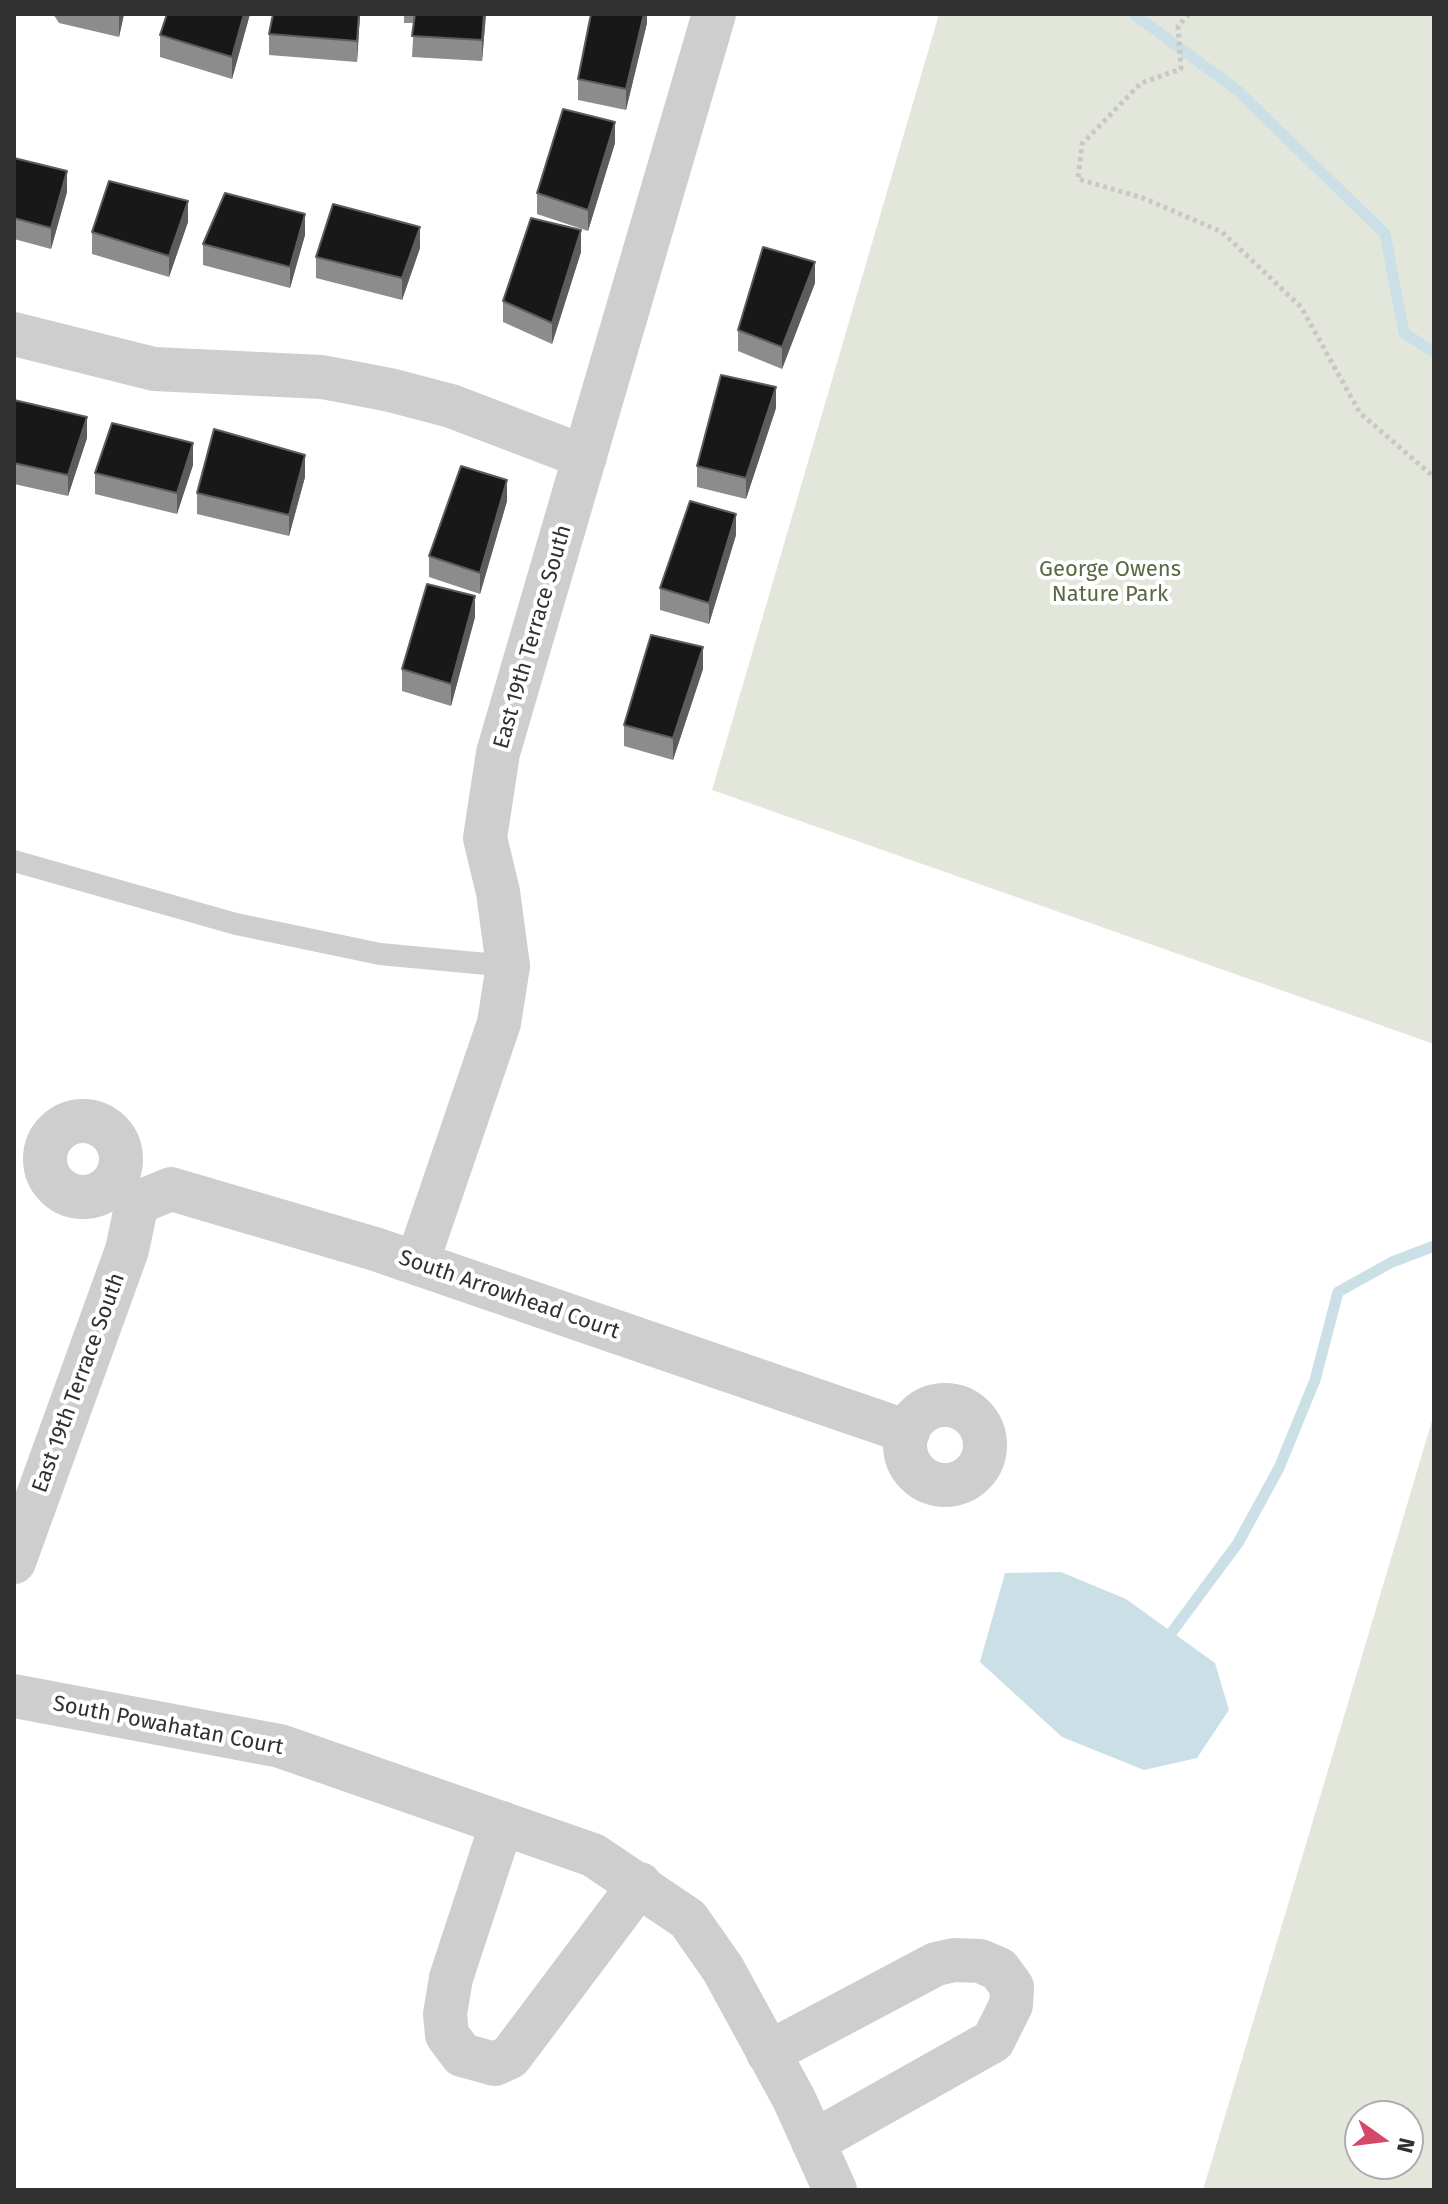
<!DOCTYPE html>
<html>
<head>
<meta charset="utf-8">
<style>
	body { margin:0 }
	#map { position:relative; width:1448px; height:2204px; overflow:hidden; background:#fff; font-family:"Fira Sans",sans-serif }
	canvas { display:block }
	.frame { position:absolute; inset:0; border:16px solid #313131; pointer-events:none }
	.north { position:absolute; left:1344px; top:2100px; width:80px; height:80px; box-sizing:border-box; background:#fff; border:2px solid #adadad; border-radius:50%; rotate:104deg; font-size:22px; font-weight:700; line-height:32px; text-align:center; color:#313131 }
	.north::after { content:''; display:block; margin:auto; width:28px; height:36px; background:#d44868; clip-path:polygon(50% 0,100% 100%,50% 72%,0 100%) }
</style>
</head>
<body>
<div id="map">
<canvas width="1448" height="2204"></canvas>
<div class="frame"></div>
<div class="north">N</div>
</div>
<script>
const g = document.querySelector('canvas').getContext('2d');
g.lineJoin = 'round';
function paint(path, color) {
  g.fillStyle = color;
  g.fill(path, 'evenodd');
}
function shape(rows) {
  const path = new Path2D();
  for (const r of rows) {
    if (r.length === 3) {
      path.moveTo(r[0] + r[2], r[1]);
      path.arc(r[0], r[1], r[2], 0, 2 * Math.PI);
      continue;
    }
    path.moveTo(r[0], r[1]);
    for (let i = 2; i < r.length; i += 2) path.lineTo(r[i], r[i + 1]);
  }
  return path;
}
function trace(path, color, width, dash) {
  g.strokeStyle = color;
  g.lineWidth = width;
  g.lineCap = dash ? 'butt' : 'round';
  g.setLineDash(dash || []);
  g.stroke(path);
}
function label(font, color, halo, rows, align = 'center') {
  g.font = font + ' "Fira Sans",sans-serif';
  g.lineWidth = 8;
  g.setLineDash([]);
  g.textBaseline = 'middle';
  g.strokeStyle = halo;
  g.fillStyle = color;
  for (const [text, x, y, turn = 0] of rows) {
    g.save();
    g.translate(x, y);
    g.rotate((+turn || 0) * Math.PI / 180);
    g.textAlign = isNaN(turn) ? turn : align;
    if (halo) g.strokeText(text, 0, 0);
    g.fillText(text, 0, 0);
    g.restore();
  }
}
const green = shape([
	[939,14,1434,14,1434,1044,712,790],
	[1434,1414,1434,2190,1203,2190],
	[1360,2116,1408,2116,1408,2164,1360,2164]
]);
const water = shape([
	[1061,1572,1126,1599,1215,1663,1229,1710,1197,1758,1144,1770,1062,1737,980,1662,1005,1573]
]);
const stream = shape([
	[1134,14,1238,91,1385,234,1404,333,1434,352],
	[1172,1632,1238,1543,1279,1468,1315,1380,1338,1292,1392,1262,1434,1246]
]);
const path = shape([
	[1189,14,1178,26,1181,69,1141,83,1082,144,1078,179,1143,198,1222,232,1301,307,1360,413,1434,477]
]);
const lane = shape([
	[14,861,236,924,380,954,508,966]
]);
const street = shape([
	[14,334,154,369,322,377,390,390,451,406,585,457],
	[83,1159,38],
	[112,1184,137,1203,171,1189,375,1249,908,1432],
	[417,1263,499,1023,508,966,498,892,485,838,498,753,714,14],
	[945,1445,40],
	[14,1562,127,1250,137,1203],
	[14,1696,280,1746,593,1855,688,1919,723,1969,794,2099,835,2190],
	[502,1823,451,1978,445,2014,447,2035,462,2055,495,2064,510,2057,640,1884],
	[768,2053,936,1964,954,1960,980,1961,999,1969,1012,1987,1011,2005,993,2041,813,2142]
]);
const wall = shape([
	[53,14,124,14,119,37,59,23],
	[167,14,250,14,232,79,160,57,160,35],
	[360,14,357,62,269,55,269,34],
	[404,14,486,14,482,61,412,57,414,23,404,23],
	[647,14,647,23,626,110,578,100,578,79],
	[615,143,588,231,537,214,537,193],
	[14,158,67,192,51,249,14,239],
	[188,222,169,277,92,254,92,232],
	[305,235,290,288,203,265,203,244],
	[420,248,402,300,316,278,316,257],
	[581,252,552,344,503,322,503,301],
	[815,283,782,369,738,351,738,330],
	[14,400,87,438,68,496,14,484],
	[776,408,746,499,697,487,697,466],
	[193,465,177,514,95,494,95,473],
	[305,477,289,536,197,514,197,493],
	[507,501,480,594,429,577,429,556],
	[736,535,709,624,660,610,660,588],
	[475,617,451,706,402,691,402,669],
	[703,669,673,760,624,746,624,725]
]);
const shadedWall = shape([
	[119,14,124,14,119,37],
	[244,14,250,14,232,79,232,57],
	[359,14,360,14,357,62,357,41],
	[484,14,486,14,482,61,482,40],
	[644,14,647,14,647,23,626,110,626,89],
	[615,122,615,143,588,231,588,210],
	[67,171,67,192,51,249,51,228],
	[188,201,188,222,169,277,169,256],
	[305,214,305,235,290,288,290,267],
	[420,227,420,248,402,300,402,278],
	[581,230,581,252,552,344,552,323],
	[815,262,815,283,782,369,782,347],
	[776,387,776,408,746,499,746,478],
	[87,417,87,438,68,496,68,475],
	[193,443,193,465,177,514,177,493],
	[305,455,305,477,289,536,289,515],
	[507,480,507,501,480,594,480,573],
	[736,514,736,535,709,624,709,603],
	[475,596,475,617,451,706,451,684],
	[703,647,703,669,673,760,673,738]
]);
const building = shape([
	[167,14,244,14,232,57,160,35,167,14],
	[273,14,359,14,357,41,269,34,273,14],
	[415,14,484,14,482,40,412,36,415,14],
	[591,14,644,14,626,89,578,79,591,14],
	[563,109,615,122,588,210,537,193,563,109],
	[14,158,67,171,51,228,14,218,14,158],
	[109,181,188,201,169,256,92,232,109,181],
	[225,193,305,214,290,267,203,244,225,193],
	[333,204,420,227,402,278,316,257,333,204],
	[531,218,581,230,552,323,503,301,531,218],
	[763,247,815,262,782,347,738,330,763,247],
	[721,375,776,387,746,478,697,466,721,375],
	[14,400,87,417,68,475,14,463,14,400],
	[112,423,193,443,177,493,95,473,112,423],
	[214,429,305,455,289,515,197,493,214,429],
	[461,466,507,480,480,573,429,556,461,466],
	[690,501,736,514,709,603,660,588,690,501],
	[427,584,475,596,451,684,402,669,427,584],
	[651,635,703,647,673,738,624,725,651,635]
]);
const parkNames = [
	["George Owens",1110,570],
	["Nature Park",1110,595]
];
const streetNames = [
	["East 19th Terrace South",533,637,-74],
	["South Arrowhead Court",509,1295,19],
	["East 19th Terrace South",79,1383,-70],
	["South Powahatan Court",168,1726,11]
];
paint(green, '#e3e7db');
paint(water, '#cbe0e6');
trace(stream, '#cbe0e6', 11);
trace(path, '#c8c8c8', 5, [4, 4]);
trace(lane, '#cecece', 22);
trace(street, '#cecece', 44);
paint(wall, '#8c8c8c');
paint(shadedWall, '#5d5d5d');
paint(building, '#181818');
trace(building, '#5d5d5d', 2);
label('22px', '#5a6943', '#fff', parkNames);
label('22px', '#313131', '#fff', streetNames);
</script>
</body>
</html>
